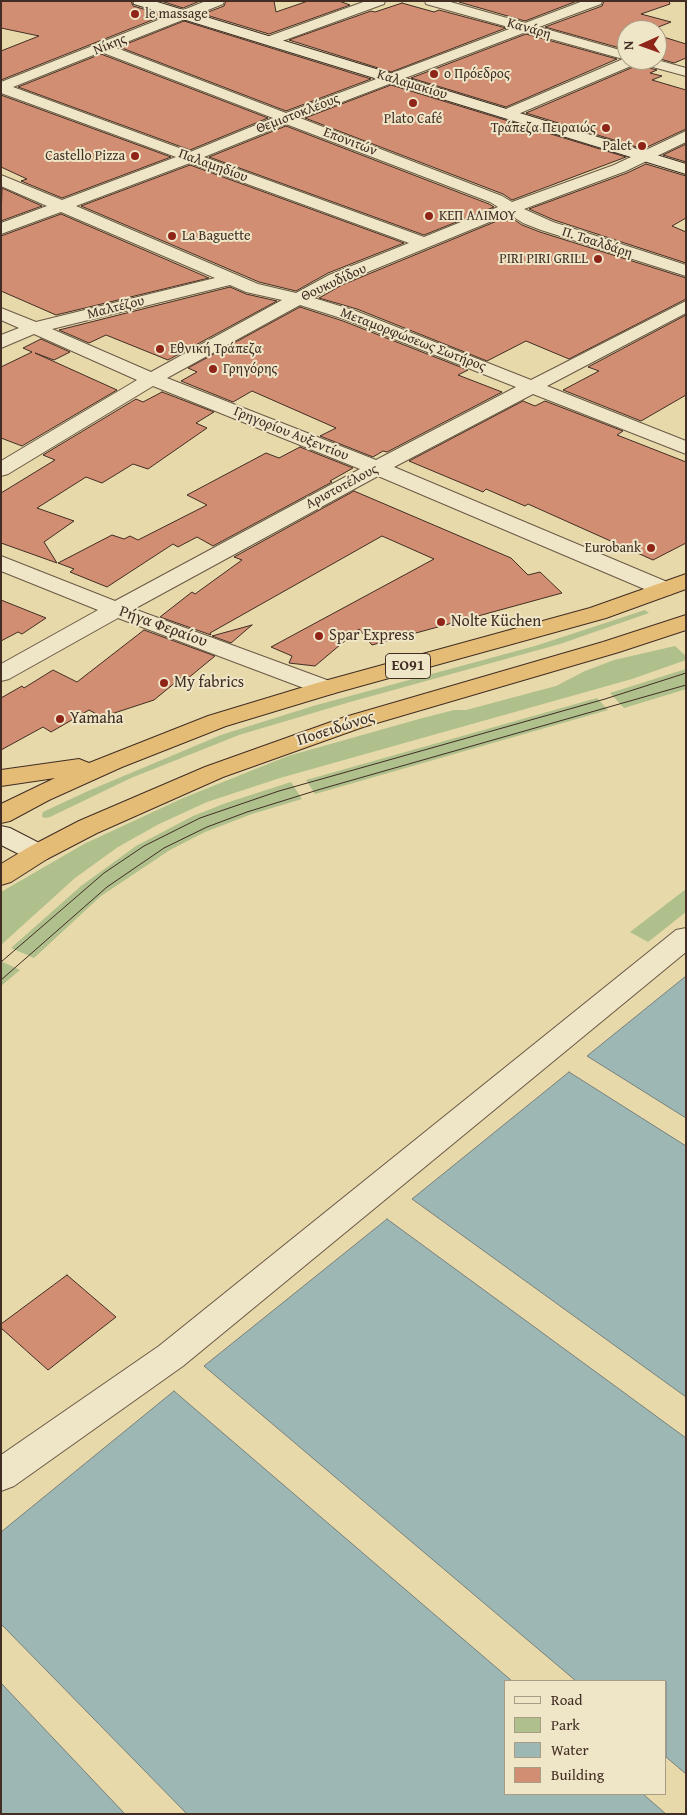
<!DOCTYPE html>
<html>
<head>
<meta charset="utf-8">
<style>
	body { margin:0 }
	#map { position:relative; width:687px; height:1815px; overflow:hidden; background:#e7d9aa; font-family:"Gentium Book Plus",serif }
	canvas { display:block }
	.frame { position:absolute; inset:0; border:2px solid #412d23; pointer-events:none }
	.legend { position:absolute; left:504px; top:1680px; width:162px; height:115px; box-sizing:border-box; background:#efe6c8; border:1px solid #a99c86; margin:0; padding:6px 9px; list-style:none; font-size:15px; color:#412d23 }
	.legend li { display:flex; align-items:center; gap:10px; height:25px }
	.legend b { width:25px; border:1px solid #a99c86 }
	.north { position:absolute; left:617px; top:20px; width:50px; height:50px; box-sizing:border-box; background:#efe6c8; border:1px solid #a99c86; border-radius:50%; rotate:268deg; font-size:14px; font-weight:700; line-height:20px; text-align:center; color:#412d23 }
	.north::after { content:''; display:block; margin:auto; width:18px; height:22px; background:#8f2418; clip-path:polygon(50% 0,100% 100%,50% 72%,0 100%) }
</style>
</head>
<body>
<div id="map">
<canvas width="687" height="1815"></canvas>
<div class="frame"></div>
<ul class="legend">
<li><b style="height:6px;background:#efe6c8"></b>Road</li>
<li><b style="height:14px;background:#afc08d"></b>Park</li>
<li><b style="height:14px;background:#9db7b5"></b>Water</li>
<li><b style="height:14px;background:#d28e73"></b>Building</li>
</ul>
<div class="north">N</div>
</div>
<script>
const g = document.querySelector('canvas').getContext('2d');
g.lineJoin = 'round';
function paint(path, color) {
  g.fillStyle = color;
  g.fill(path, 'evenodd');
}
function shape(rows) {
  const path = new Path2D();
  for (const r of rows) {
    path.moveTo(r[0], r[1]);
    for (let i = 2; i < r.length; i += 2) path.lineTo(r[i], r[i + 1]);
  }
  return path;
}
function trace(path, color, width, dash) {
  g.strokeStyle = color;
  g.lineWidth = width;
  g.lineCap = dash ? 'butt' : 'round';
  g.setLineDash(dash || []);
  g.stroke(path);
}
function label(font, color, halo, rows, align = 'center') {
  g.font = font + ' "Gentium Book Plus",serif';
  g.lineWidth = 4;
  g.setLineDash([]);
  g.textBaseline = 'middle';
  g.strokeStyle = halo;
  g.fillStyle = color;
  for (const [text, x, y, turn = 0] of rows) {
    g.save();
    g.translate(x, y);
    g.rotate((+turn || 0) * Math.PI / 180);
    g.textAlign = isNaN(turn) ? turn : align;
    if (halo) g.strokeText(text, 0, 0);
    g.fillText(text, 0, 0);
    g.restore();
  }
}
const green = shape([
	[645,610,649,613,560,644,350,702,239,735,131,778,50,817,44,818,42,816,43,812,88,791,221,735,313,706,535,646],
	[675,646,686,656,686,660,632,679,280,778,207,802,159,824,118,847,75,878,1,945,1,892,84,844,183,798,288,756,419,719,454,710,466,710,556,686,585,671,614,660],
	[686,669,686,689,680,691,624,708,610,693],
	[597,698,608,710,315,794,306,780],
	[291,782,302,799,252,814,205,832,170,850,101,896,34,958,11,948,81,886,136,846,193,816,226,803],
	[686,889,686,912,648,942,630,932],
	[1,961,20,970,1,986]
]);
const water = shape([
	[686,976,686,1118,587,1056,686,976],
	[569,1072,686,1146,686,1397,412,1199,569,1072],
	[387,1219,686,1438,686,1774,666,1757,666,1681,576,1681,204,1366,387,1219],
	[174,1391,512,1681,506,1681,506,1794,643,1794,666,1814,187,1814,1,1624,1,1532,174,1391],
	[1,1683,125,1814,1,1814,1,1683]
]);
const building = shape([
	[1,1,131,1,133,6,165,15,1,80,1,51,39,36,1,28,1,1],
	[161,1,200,1,183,8,161,1],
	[226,1,274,1,276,12,308,1,339,1,350,5,269,34,203,14,224,6,226,1],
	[463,1,577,1,525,21,459,2,463,1],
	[604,1,669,1,670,4,641,14,671,22,651,30,627,30,627,50,545,27,602,6,604,1],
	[402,3,434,12,439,10,506,28,391,72,289,40,371,11,375,12,402,3],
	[184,21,371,79,286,111,119,47,184,21],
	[526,34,617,59,506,107,411,78,526,34],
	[657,35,686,44,686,58,674,63,657,58,657,35],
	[101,54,268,118,190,150,18,87,101,54],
	[638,65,657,70,650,73,662,76,652,80,686,90,686,129,643,149,526,113,638,65],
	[391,85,626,157,512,200,503,194,305,118,391,85],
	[1,95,171,157,62,198,21,181,27,179,1,167,1,95],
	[286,126,489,204,494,207,424,235,209,157,286,126],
	[686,144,686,162,663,155,686,144],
	[646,164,686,176,686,218,672,226,686,232,686,263,554,220,529,209,627,173,646,164],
	[190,165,404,243,328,273,296,291,259,282,81,206,190,165],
	[2,188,42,206,1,221,2,188],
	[61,214,209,278,56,315,1,291,1,236,61,214],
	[509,216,522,225,540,232,686,278,686,299,569,359,526,341,487,361,357,309,319,298,342,285,509,216],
	[230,287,246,294,277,301,168,360,106,335,89,343,59,330,230,287],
	[300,307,343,321,468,370,458,375,502,392,387,452,383,451,373,457,320,436,336,428,252,391,233,402,181,381,197,372,188,368,300,307],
	[686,315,686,395,641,421,563,390,599,371,588,367,686,315],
	[41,339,70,352,54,360,35,353,117,390,22,446,1,438,1,367,32,352,23,348,41,339],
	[162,392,214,412,196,423,207,428,148,469,133,464,102,483,86,477,37,508,74,521,44,542,57,563,1,543,1,493,55,460,43,455,136,399,143,402,162,392],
	[523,401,535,406,545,401,623,431,617,435,686,462,686,543,653,560,528,504,525,506,486,489,483,492,409,461,523,401],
	[300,447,353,468,330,481,332,482,213,546,197,537,178,547,173,544,107,587,70,572,74,569,58,563,112,535,124,539,130,536,138,540,207,505,187,495,266,453,279,458,300,447],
	[354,491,511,558,528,575,540,572,562,593,372,645,359,629,315,666,289,663,292,656,271,647,434,559,382,536,210,633,211,635,160,617,192,592,195,594,242,560,234,557,354,491],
	[1,600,46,618,22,634,18,632,1,641,1,600],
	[252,625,231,643,212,636,252,625],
	[144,630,215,656,187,679,182,677,154,700,102,717,89,710,51,732,43,727,1,750,1,698,22,686,24,688,53,670,77,682,144,630],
	[67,1275,116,1317,48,1370,1,1328,1,1324,67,1275]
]);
const street = shape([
	[206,1,224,1,223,4,114,47,286,113,512,28,426,4,425,1,447,1,525,23,583,1,602,1,601,4,539,27,627,52,627,60,657,60,686,68,686,76,638,63,511,117,501,117,498,114,501,111,623,59,526,32,300,118,502,196,512,202,614,165,686,131,686,142,626,171,524,209,553,222,686,265,686,276,541,230,523,223,509,214,341,283,314,298,356,311,531,380,686,301,686,313,547,386,686,441,686,454,533,394,394,467,672,584,675,589,672,594,664,596,656,594,378,476,134,609,335,683,338,688,335,693,326,695,317,693,118,618,9,679,1,681,1,664,98,610,1,571,1,556,115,601,360,469,153,386,8,474,1,476,1,461,137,380,34,334,1,348,1,335,19,328,1,320,1,308,36,322,215,278,61,212,1,234,1,223,47,206,1,186,1,175,62,200,176,157,1,93,1,82,206,1],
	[101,52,273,118,190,152,13,87,101,52],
	[286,124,490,202,498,207,424,237,204,157,286,124],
	[190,163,409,243,329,275,296,293,258,284,76,206,190,163],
	[230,285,246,292,282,300,151,372,52,329,230,285],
	[300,305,344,319,516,387,376,460,167,378,300,305],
	[366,1,385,1,384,4,274,44,269,45,262,41,264,38,366,1],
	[686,928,686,952,183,1366,14,1486,1,1491,1,1455,159,1346,676,930,686,928]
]);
const secondary = shape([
	[133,1,154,1,686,164,686,174,134,4,133,1],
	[1,826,10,828,47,847,51,853,47,859,38,861,29,859,1,845,1,826]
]);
const highway = shape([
	[686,574,686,589,606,618,335,693,226,726,122,767,49,800,10,821,1,823,1,804,55,778,1,786,1,770,79,759,89,763,208,716,317,683,590,608,686,574],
	[686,615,686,630,619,652,363,727,223,777,97,833,47,859,11,882,1,885,1,864,29,847,79,821,205,767,345,717,603,642,686,615]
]);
const tram = shape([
	[1,962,104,873,144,846,200,818,279,791,605,699,686,673],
	[1,980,107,887,164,848,207,827,247,812,321,789,686,685]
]);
const markers = [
	[135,14,5,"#8f2418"],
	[434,74,5,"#8f2418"],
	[413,103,5,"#8f2418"],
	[606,128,5,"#8f2418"],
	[642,146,5,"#8f2418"],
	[135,156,5,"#8f2418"],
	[429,216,5,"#8f2418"],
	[172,236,5,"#8f2418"],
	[598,259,5,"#8f2418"],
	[160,349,5,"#8f2418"],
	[213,369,5,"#8f2418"],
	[651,548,5,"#8f2418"],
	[441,622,5,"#8f2418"],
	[319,636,5,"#8f2418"],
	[164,683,5,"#8f2418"],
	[60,719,5,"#8f2418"]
];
const farPoinames = [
	["le massage",145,14],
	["ο Πρόεδρος",444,74],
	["Plato Café",413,119,"center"],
	["Τράπεζα Πειραιώς",596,128,"right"],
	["Palet",632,146,"right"],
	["Castello Pizza",125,156,"right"],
	["ΚΕΠ ΑΛΙΜΟΥ",439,216],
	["La Baguette",182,236],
	["PIRI PIRI GRILL",588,259,"right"],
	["Εθνική Τράπεζα",170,349],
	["Γρηγόρης",223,369],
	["Eurobank",641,548,"right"]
];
const farStreetnames = [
	["Κανάρη",529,29,16],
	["Νίκης",110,45,-22],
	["Καλαμακίου",412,85,17],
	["Θεμιστοκλέους",298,114,-21],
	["Επονιτών",350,142,21],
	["Παλαμηδίου",213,166,20],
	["Π. Τσαλδάρη",597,243,18],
	["Θουκυδίδου",334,283,-25],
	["Μαλτέζου",116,308,-14],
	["Μεταμορφώσεως Σωτήρος",413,340,21],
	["Γρηγορίου Αυξεντίου",291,434,22],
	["Αριστοτέλους",342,487,-28]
];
const shields = [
	[408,666,45]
];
const shieldNames = [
	["ΕΟ91",408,666]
];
const poiNames = [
	["Nolte Küchen",451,622],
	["Spar Express",329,636],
	["My fabrics",174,683],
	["Yamaha",70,719]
];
const streetNames = [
	["Ρήγα Φεραίου",163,627,20],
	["Ποσειδώνος",336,729,-18]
];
paint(green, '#afc08d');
paint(water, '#9db7b5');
trace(water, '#78807b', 1);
paint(building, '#d28e73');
trace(building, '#412d23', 1);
trace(street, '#6a5845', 2);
trace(secondary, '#412d23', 2);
trace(highway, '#412d23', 2);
paint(street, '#efe6c8');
paint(secondary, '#efe6c8');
paint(highway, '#e4bc75');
trace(tram, '#412d23', 1);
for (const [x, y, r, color] of markers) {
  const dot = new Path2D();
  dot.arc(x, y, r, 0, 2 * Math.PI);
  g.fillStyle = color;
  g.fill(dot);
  trace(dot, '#efe6c8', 2);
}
label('14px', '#412d23', '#efe6c8', farPoinames, 'left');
label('14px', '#412d23', '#efe6c8', farStreetnames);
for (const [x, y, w] of shields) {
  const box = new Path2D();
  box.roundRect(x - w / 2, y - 12.5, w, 25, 4);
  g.fillStyle = '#efe6c8';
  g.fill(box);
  trace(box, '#412d23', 1);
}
label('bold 15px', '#412d23', null, shieldNames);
label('16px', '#412d23', '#efe6c8', poiNames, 'left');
label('16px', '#412d23', '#efe6c8', streetNames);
</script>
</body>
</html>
